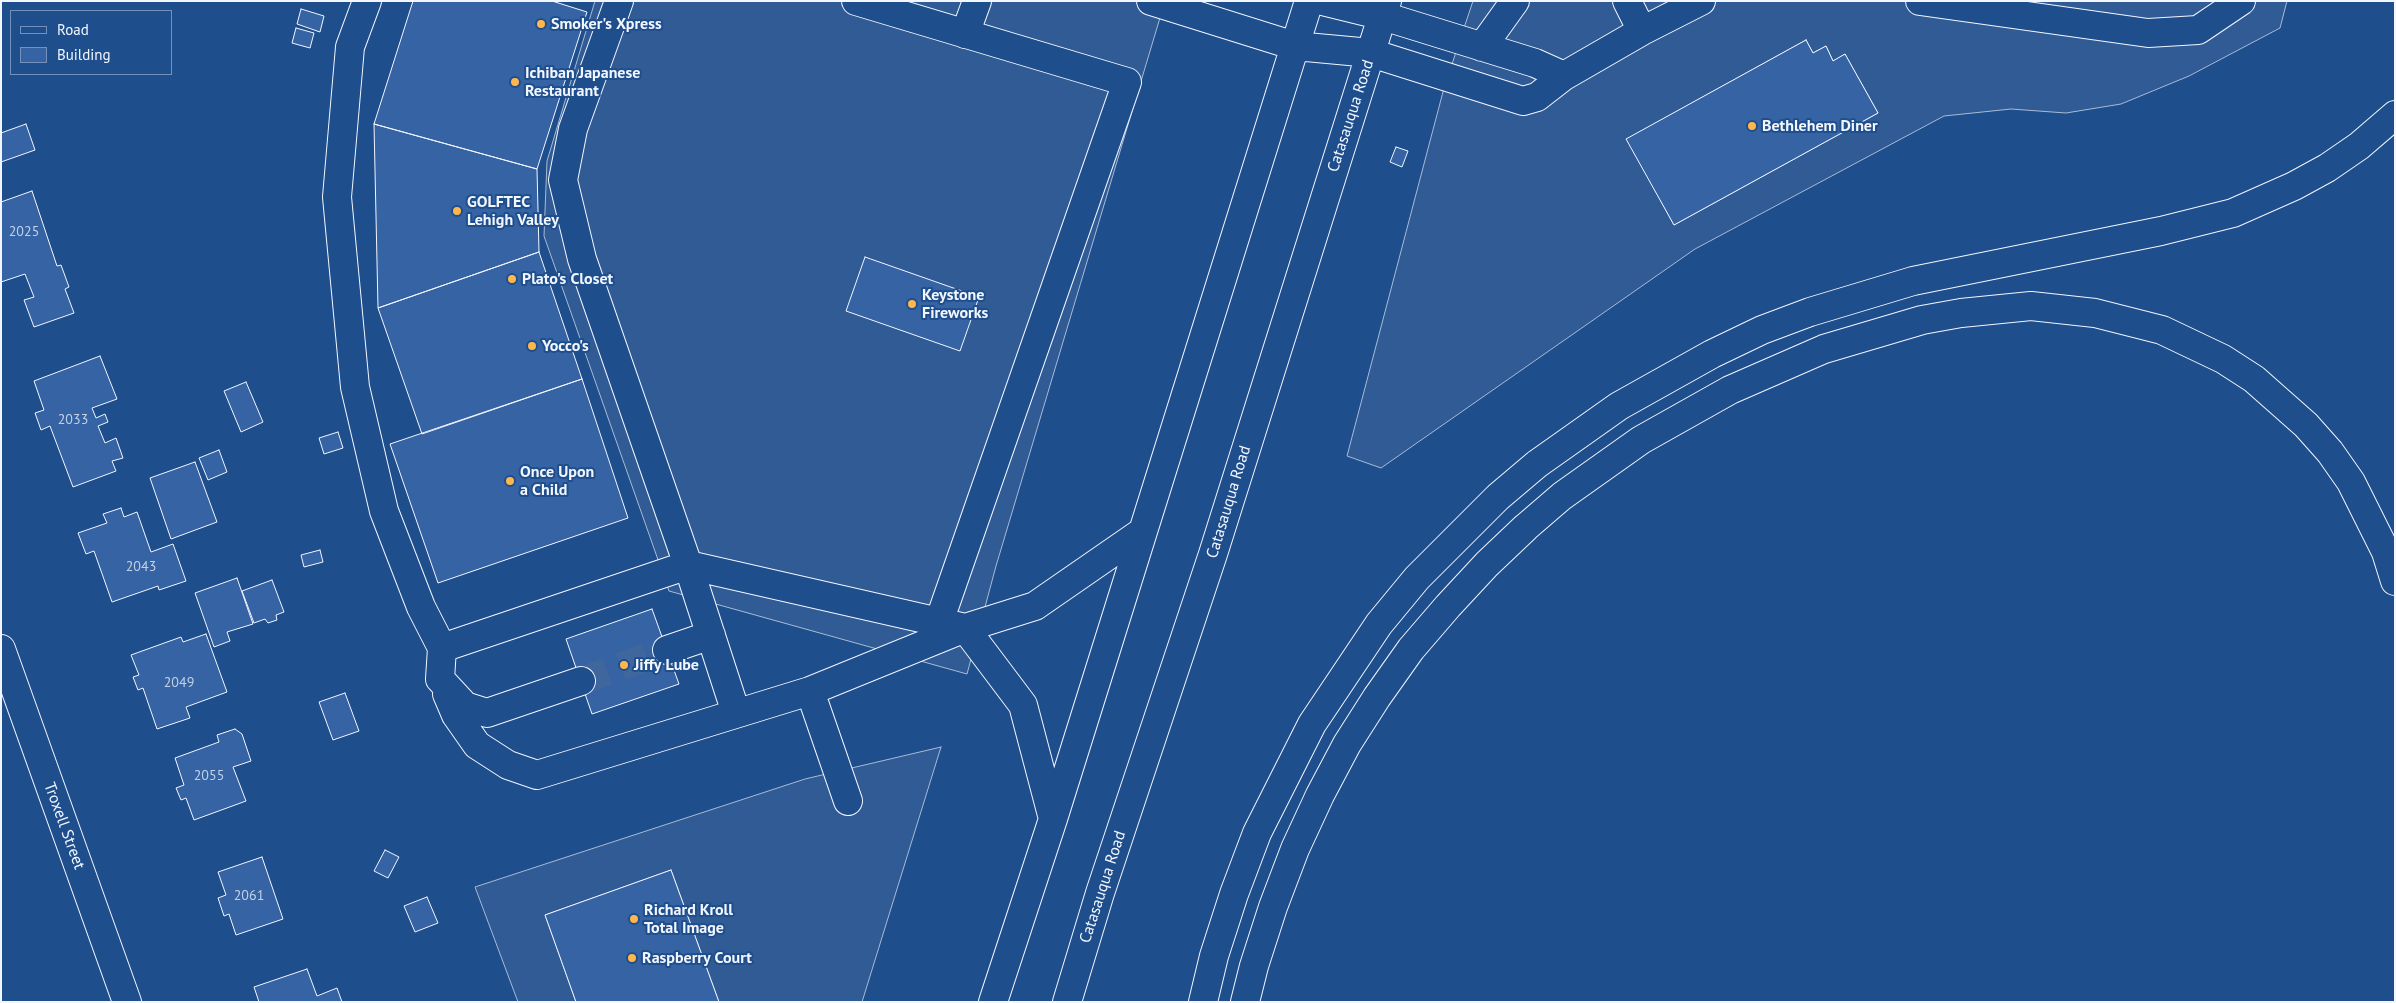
<!DOCTYPE html>
<html>
<head>
<meta charset="utf-8">
<style>
	body { margin:0 }
	#map { position:relative; width:2396px; height:1003px; overflow:hidden; background:#1f4e8c; font-family:"PT Sans",sans-serif }
	canvas { display:block }
	.frame { position:absolute; inset:0; border:2px solid #f2f6ff; pointer-events:none }
	.legend { position:absolute; left:10px; top:10px; width:162px; height:65px; box-sizing:border-box; background:#1f4e8c; border:1px solid #7391ba; margin:0; padding:6px 9px; list-style:none; font-size:15px; color:#f2f6ff }
	.legend li { display:flex; align-items:center; gap:10px; height:25px }
	.legend b { width:25px; border:1px solid #7391ba }
</style>
</head>
<body>
<div id="map">
<canvas width="2396" height="1003"></canvas>
<div class="frame"></div>
<ul class="legend">
<li><b style="height:6px;background:#1f4e8c"></b>Road</li>
<li><b style="height:14px;background:#3563a3"></b>Building</li>
</ul>
</div>
<script>
const g = document.querySelector('canvas').getContext('2d');
g.lineJoin = 'round';
function paint(path, color) {
  g.fillStyle = color;
  g.fill(path, 'evenodd');
}
function shape(rows) {
  const path = new Path2D();
  for (const r of rows) {
    path.moveTo(r[0], r[1]);
    for (let i = 2; i < r.length; i += 2) path.lineTo(r[i], r[i + 1]);
  }
  return path;
}
function trace(path, color, width, dash) {
  g.strokeStyle = color;
  g.lineWidth = width;
  g.lineCap = dash ? 'butt' : 'round';
  g.setLineDash(dash || []);
  g.stroke(path);
}
function label(font, color, halo, rows, align = 'center') {
  g.font = font + ' "PT Sans",sans-serif';
  g.lineWidth = 4;
  g.setLineDash([]);
  g.textBaseline = 'middle';
  g.strokeStyle = halo;
  g.fillStyle = color;
  for (const [text, x, y, turn = 0] of rows) {
    g.save();
    g.translate(x, y);
    g.rotate((+turn || 0) * Math.PI / 180);
    g.textAlign = isNaN(turn) ? turn : align;
    if (halo) g.strokeText(text, 0, 0);
    g.fillText(text, 0, 0);
    g.restore();
  }
}
const parking = shape([
	[595,1,1165,1,996,566,967,674,669,591,544,236,547,161,595,1],
	[1473,1,2287,1,2280,28,2189,76,2121,104,2066,113,2011,109,1944,116,1695,249,1381,468,1347,456,1444,88,1473,1],
	[1806,40,1813,53,1826,46,1833,61,1845,54,1878,113,1674,225,1627,139,1806,40],
	[941,747,862,1002,719,1002,671,870,545,915,576,1002,518,1002,475,887,805,779,941,747]
]);
const building = shape([
	[413,1,552,1,587,12,537,169,374,124,413,1],
	[301,9,324,16,320,32,297,24,301,9],
	[296,28,314,33,310,48,292,43,296,28],
	[1806,40,1813,53,1826,46,1833,61,1845,54,1878,113,1674,225,1626,139,1806,40],
	[26,124,35,150,1,162,1,133,26,124],
	[374,124,537,169,539,252,378,308,374,124],
	[1396,147,1408,151,1402,167,1390,162,1396,147],
	[32,191,57,266,61,265,69,287,65,289,74,313,34,327,24,300,34,297,25,274,1,282,1,202,32,191],
	[539,252,582,379,422,434,378,308,539,252],
	[865,257,979,297,960,351,846,311,865,257],
	[100,356,117,399,92,408,96,418,105,414,108,422,98,426,105,443,116,438,123,458,112,461,116,471,73,487,50,426,41,430,35,413,44,410,34,381,100,356],
	[582,379,628,518,438,583,390,444,582,379],
	[246,382,263,422,241,432,224,391,246,382],
	[338,432,343,448,324,454,319,438,338,432],
	[219,450,227,472,208,480,199,458,219,450],
	[195,462,217,522,171,539,150,478,195,462],
	[121,508,124,517,137,512,151,552,173,544,186,581,159,590,158,586,112,602,94,551,86,554,78,533,107,523,103,514,121,508],
	[320,550,323,562,304,567,301,555,320,550],
	[237,578,253,624,227,632,230,641,214,647,195,593,237,578],
	[272,580,284,612,276,615,277,620,268,623,265,619,254,623,242,591,272,580],
	[652,609,679,684,592,714,566,639,652,609],
	[206,634,227,692,186,707,190,718,157,729,143,688,138,690,133,677,139,675,131,655,181,637,183,642,206,634],
	[345,693,359,731,333,740,319,702,345,693],
	[235,729,242,734,251,761,233,767,246,801,194,820,186,798,181,800,176,788,184,785,175,758,219,742,217,735,235,729],
	[385,850,399,857,388,878,374,871,385,850],
	[262,857,283,919,236,935,229,914,224,916,218,898,226,895,218,872,262,857],
	[671,870,719,1002,576,1002,545,915,671,870],
	[427,897,438,923,415,932,404,906,427,897],
	[307,969,317,996,337,988,342,1002,259,1002,254,987,307,969]
]);
const minorTunnel = shape([
	[581,681,667,650]
]);
const minor = shape([
	[367,1,350,47,337,197,355,387,384,511,421,607,442,648],
	[619,1,573,129,563,180,582,259,688,565,965,628,1023,705,1053,819],
	[856,1,1127,82,939,622],
	[1151,1,1295,46,1371,53,1523,101,1537,97,1564,76,1642,31,1701,1],
	[1322,1,1383,16,1535,63,1564,76],
	[1627,1,1642,31],
	[1920,1,2148,33,2198,30,2241,1],
	[965,34,977,1],
	[1482,47,1515,1],
	[1,649,127,1002],
	[667,650,711,635],
	[581,681,487,713,465,706,440,679,442,648,688,565,736,713],
	[810,691,965,628,1035,606,1142,532],
	[447,694,456,715,477,745,508,765,537,775,810,691,848,801],
	[993,1002,1053,819,1309,1],
	[1067,1002,1100,893,1213,554,1387,1]
]);
const highway = shape([
	[1203,1002,1214,956,1234,894,1257,833,1312,724,1379,624,1417,578,1498,497,1537,464,1619,406,1712,354,1762,330,1810,312,1913,281,2161,231,2233,213,2294,186,2327,168,2359,146,2395,115],
	[1245,1002,1254,966,1273,907,1295,849,1320,795,1347,744,1377,697,1411,649,1448,606,1487,564,1526,527,1562,496,1641,440,1730,390,1824,349,1922,320,1961,313,2031,306,2095,313,2162,330,2223,359,2254,379,2306,425,2330,452,2351,482,2386,552,2395,581]
]);
const markers = [
	[541,24,5,"#ffb74d"],
	[515,82,5,"#ffb74d"],
	[1752,126,5,"#ffb74d"],
	[457,211,5,"#ffb74d"],
	[512,279,5,"#ffb74d"],
	[912,304,5,"#ffb74d"],
	[532,346,5,"#ffb74d"],
	[510,481,5,"#ffb74d"],
	[624,665,5,"#ffb74d"],
	[634,919,5,"#ffb74d"],
	[632,958,5,"#ffb74d"]
];
const numberNames = [
	["2025",24,232],
	["2033",73,420],
	["2043",141,567],
	["2049",179,683],
	["2055",209,776],
	["2061",249,896]
];
const poiNames = [
	["Smoker's Xpress",551,24],
	["Ichiban Japanese",525,73],
	["Restaurant",525,91],
	["Bethlehem Diner",1762,126],
	["GOLFTEC",467,202],
	["Lehigh Valley",467,220],
	["Plato's Closet",522,279],
	["Keystone",922,295],
	["Fireworks",922,313],
	["Yocco's",542,346],
	["Once Upon",520,472],
	["a Child",520,490],
	["Jiffy Lube",634,665],
	["Richard Kroll",644,910],
	["Total Image",644,928],
	["Raspberry Court",642,958]
];
const streetNames = [
	["Catasauqua Road",1351,116,-72],
	["Catasauqua Road",1229,502,-73],
	["Troxell Street",64,826,70],
	["Catasauqua Road",1103,887,-72]
];
paint(parking, '#305b95');
trace(parking, '#a8bbd7', 1);
paint(building, '#3563a3');
trace(building, '#f2f6ff', 1);
trace(minorTunnel, '#3f679d', 28, [28, 14]);
trace(minor, '#f2f6ff', 30);
trace(highway, '#f2f6ff', 30);
trace(minor, '#1f4e8c', 28);
trace(highway, '#1f4e8c', 28);
for (const [x, y, r, color] of markers) {
  const dot = new Path2D();
  dot.arc(x, y, r, 0, 2 * Math.PI);
  g.fillStyle = color;
  g.fill(dot);
  trace(dot, '#1f4e8c', 2);
}
label('14px', '#c3d1e8', null, numberNames);
label('bold 16px', '#f2f6ff', '#1f4e8c', poiNames, 'left');
label('16px', '#f2f6ff', '#1f4e8c', streetNames);
</script>
</body>
</html>
